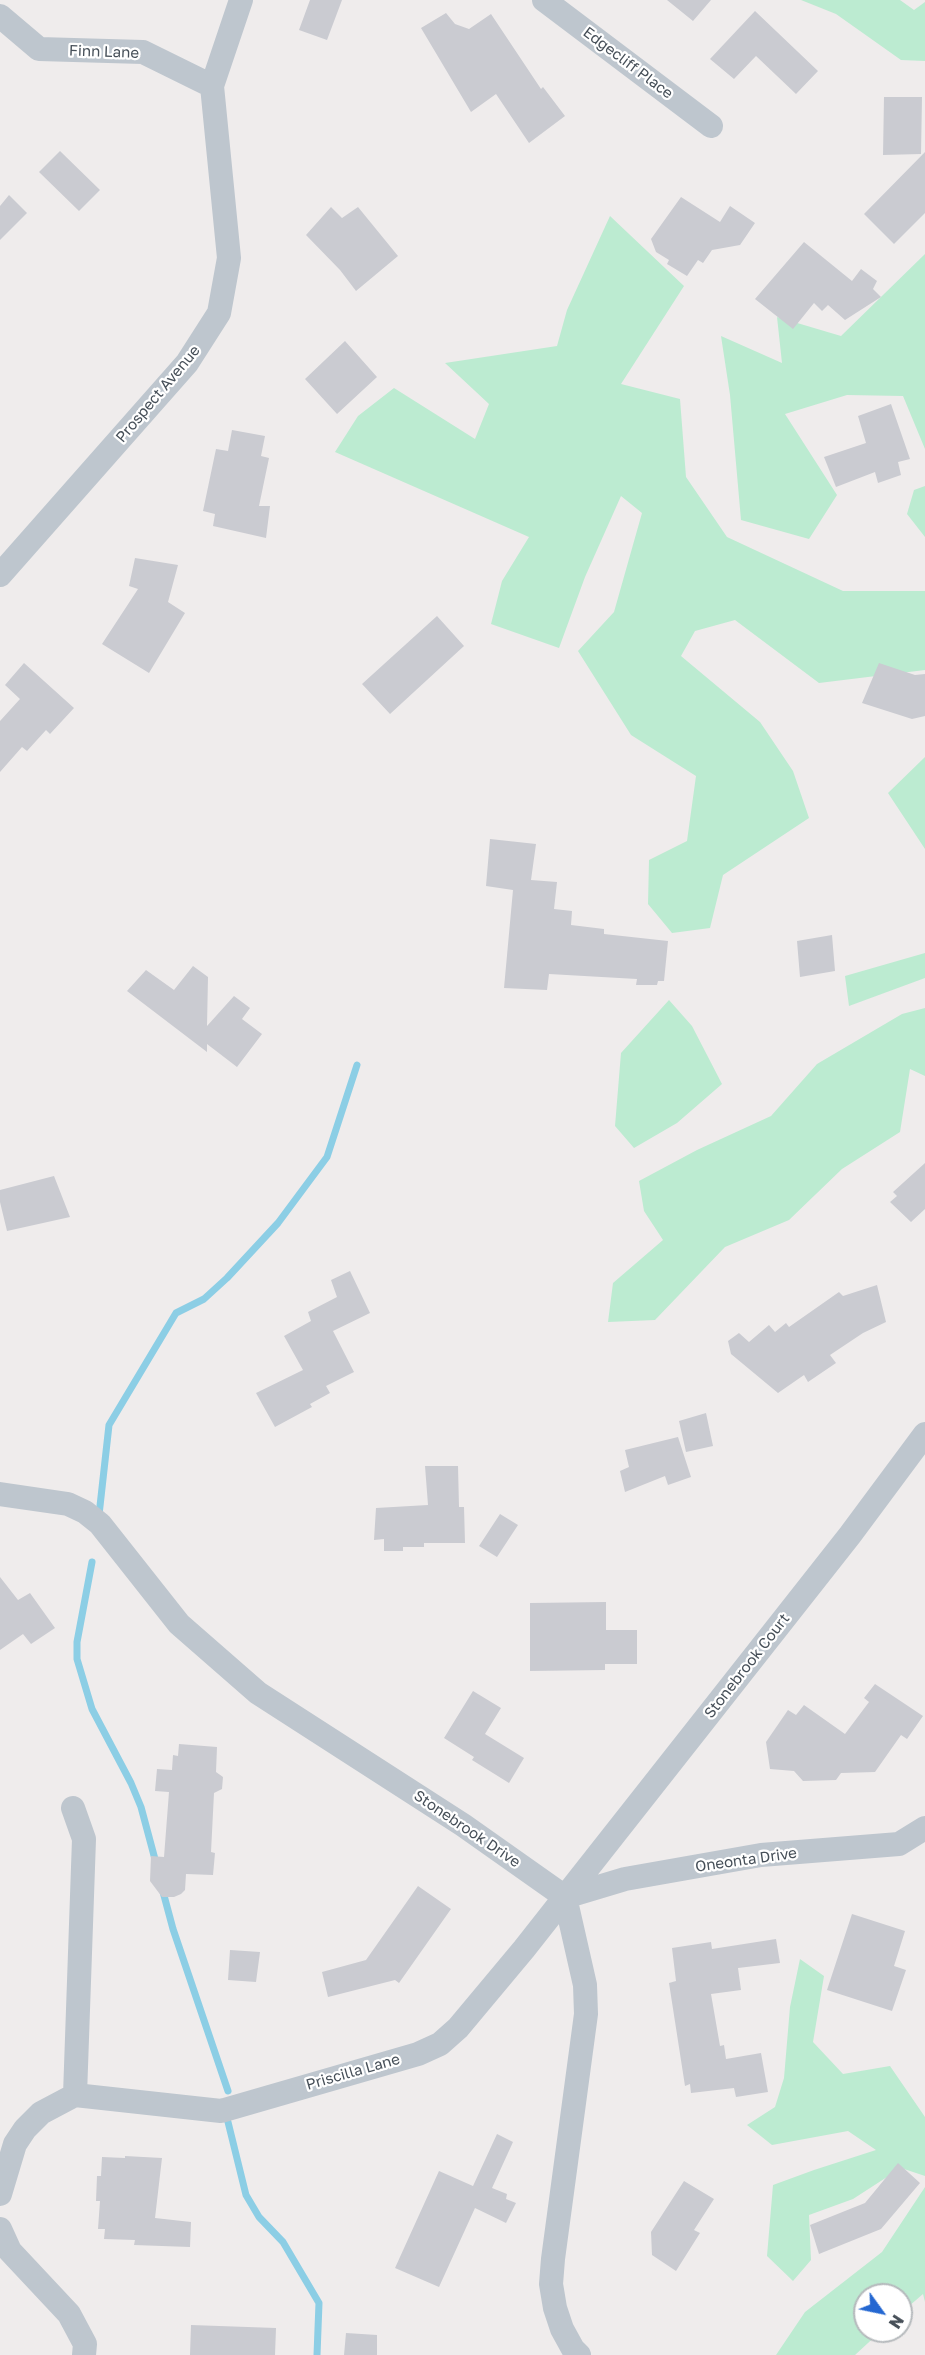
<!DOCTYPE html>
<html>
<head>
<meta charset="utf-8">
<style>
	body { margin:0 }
	#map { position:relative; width:925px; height:2355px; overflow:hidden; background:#efecec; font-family:"Golos Text",sans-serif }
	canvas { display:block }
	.north { position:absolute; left:853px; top:2283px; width:60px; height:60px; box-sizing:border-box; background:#fff; border:2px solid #b5b9bc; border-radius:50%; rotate:123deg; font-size:16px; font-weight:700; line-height:24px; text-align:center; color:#464f58 }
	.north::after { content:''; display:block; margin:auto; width:21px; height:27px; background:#2467d1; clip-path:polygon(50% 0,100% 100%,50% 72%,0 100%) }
</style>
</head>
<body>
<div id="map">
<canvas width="925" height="2355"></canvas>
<div class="north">N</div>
</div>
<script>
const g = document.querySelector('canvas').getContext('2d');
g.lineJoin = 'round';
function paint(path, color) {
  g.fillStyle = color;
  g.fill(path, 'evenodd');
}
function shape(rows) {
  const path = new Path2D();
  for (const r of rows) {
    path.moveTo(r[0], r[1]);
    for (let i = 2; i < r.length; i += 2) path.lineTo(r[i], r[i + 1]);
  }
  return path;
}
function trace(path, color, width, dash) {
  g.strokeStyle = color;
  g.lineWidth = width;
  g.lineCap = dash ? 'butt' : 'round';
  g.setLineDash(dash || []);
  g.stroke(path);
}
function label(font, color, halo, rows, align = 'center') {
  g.font = font + ' "Golos Text",sans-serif';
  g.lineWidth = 4.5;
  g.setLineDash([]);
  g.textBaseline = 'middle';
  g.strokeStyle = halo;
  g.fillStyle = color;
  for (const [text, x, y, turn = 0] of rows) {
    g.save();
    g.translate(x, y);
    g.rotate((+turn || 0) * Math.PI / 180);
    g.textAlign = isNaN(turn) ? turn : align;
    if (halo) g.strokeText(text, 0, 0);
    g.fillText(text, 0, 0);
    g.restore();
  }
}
const green = shape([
	[801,0,900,0,914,10,925,2,925,61,901,60,836,14],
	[610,216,684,286,621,384,680,399,686,477,727,537,843,591,925,591,925,670,819,683,735,620,695,631,681,656,760,722,793,771,809,818,723,875,710,928,672,933,648,904,649,860,687,841,696,776,631,735,578,651,614,612,642,513,621,496,585,577,559,648,491,624,502,581,529,537,335,452,358,416,394,388,475,439,489,404,445,363,557,346,567,310],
	[925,254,925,449,903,396,847,395,785,414,837,495,809,539,741,520,730,395,721,336,782,363,777,317,841,336],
	[925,486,925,537,907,514,914,490],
	[925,757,925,849,888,793],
	[925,953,925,978,849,1006,845,976],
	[669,1000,692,1026,722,1084,677,1123,634,1148,615,1126,621,1053],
	[925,1008,925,1076,910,1069,900,1132,842,1169,789,1220,725,1247,655,1320,608,1322,613,1283,663,1240,644,1211,639,1181,697,1150,771,1116,817,1064,902,1014],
	[800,1959,824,1976,813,2042,843,2074,890,2066,925,2117,925,2176,901,2168,853,2199,809,2215,811,2260,793,2281,767,2256,773,2185,814,2170,876,2150,848,2131,772,2145,747,2125,775,2107,784,2078,790,2007],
	[925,2187,925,2302,923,2294,901,2313,901,2295,865,2295,865,2331,881,2331,855,2355,776,2355,805,2312,882,2252]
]);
const stream = shape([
	[99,1515,109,1425,176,1313,204,1299,227,1278,278,1223,327,1157,357,1065],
	[92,1562,77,1642,77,1659,92,1709,131,1783,141,1807,156,1863],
	[162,1888,173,1929,228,2091],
	[228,2122,246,2195,259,2217,283,2242,319,2303,317,2355]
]);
const building = shape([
	[310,0,342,0,327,40,299,30],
	[667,0,711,0,693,21],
	[755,11,818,71,796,94,756,56,734,79,710,59],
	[446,13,455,24,469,29,491,14,541,89,543,87,565,116,529,143,496,94,471,112,421,28],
	[884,97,922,97,921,154,883,155],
	[60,151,100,190,79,211,39,172],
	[925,152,925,213,894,244,864,214],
	[9,195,27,213,0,240,0,206],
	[681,197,720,222,730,206,755,223,740,245,712,250,703,263,698,260,687,276,667,264,669,260,656,252,651,239],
	[331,207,342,218,358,207,398,256,356,291,340,270,306,235],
	[804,242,852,281,861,269,877,281,873,289,881,297,845,320,828,305,822,311,814,303,793,329,755,299],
	[345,341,377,377,337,414,305,379],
	[891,404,910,459,898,462,901,475,878,483,875,472,836,487,824,457,866,443,858,416],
	[232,430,265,436,261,456,269,458,259,506,270,506,266,538,213,526,215,514,203,511,216,449,228,451],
	[135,558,178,565,168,602,185,613,149,673,102,644,138,589,129,586],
	[437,616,464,646,390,714,362,684],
	[24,663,74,708,50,734,46,730,27,751,22,747,0,772,0,721,20,699,5,685],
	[879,663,915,675,925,674,925,716,912,719,862,703],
	[490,839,536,844,531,880,557,882,554,909,572,911,571,925,604,929,604,934,668,941,664,981,658,981,657,985,636,985,637,979,549,974,547,990,504,988,513,890,486,886],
	[832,935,835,971,800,977,797,941],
	[193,966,208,977,207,1026,234,996,250,1008,242,1019,262,1034,237,1067,207,1044,207,1052,127,991,146,970,174,990],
	[925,1163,925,1209,911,1222,890,1202,897,1196,893,1192],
	[54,1176,70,1217,7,1231,0,1202,0,1190],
	[350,1271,370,1313,333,1331,354,1372,326,1386,330,1393,310,1404,312,1407,275,1427,256,1393,303,1370,284,1336,311,1321,308,1312,337,1297,331,1280],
	[877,1285,886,1322,863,1333,830,1355,836,1363,808,1382,804,1375,778,1393,731,1354,728,1341,739,1333,749,1342,769,1325,775,1332,786,1323,789,1327,839,1292,843,1296],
	[706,1413,713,1446,686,1452,679,1421],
	[678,1437,691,1477,668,1485,665,1476,625,1492,620,1471,629,1467,625,1450],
	[425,1466,458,1466,459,1507,464,1507,465,1543,424,1543,424,1547,403,1547,403,1551,384,1551,384,1539,374,1540,376,1508,428,1505],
	[500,1514,518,1525,497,1557,479,1546],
	[0,1577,18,1600,30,1593,55,1628,31,1644,23,1634,0,1650],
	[606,1602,606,1630,637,1630,637,1664,605,1664,605,1670,530,1671,530,1603],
	[875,1684,923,1716,907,1739,901,1735,875,1772,841,1773,836,1780,803,1781,794,1771,770,1769,766,1742,788,1710,796,1715,804,1705,845,1734,869,1702,864,1698],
	[473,1691,501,1708,485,1734,524,1758,509,1783,472,1760,474,1757,444,1738],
	[179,1744,217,1747,216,1772,223,1777,222,1789,214,1793,211,1852,215,1853,213,1875,186,1874,185,1890,181,1894,174,1897,162,1897,150,1881,151,1856,164,1857,169,1792,155,1791,157,1769,172,1770,173,1755,178,1756],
	[418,1886,451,1909,399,1983,395,1980,328,1997,322,1972,366,1960],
	[852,1914,905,1931,894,1966,906,1970,892,2011,827,1990],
	[776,1939,780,1963,738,1968,741,1990,711,1994,720,2046,724,2045,726,2059,761,2053,768,2092,736,2097,734,2088,691,2093,690,2084,685,2086,669,1983,676,1981,672,1948,711,1942,712,1949],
	[230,1950,260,1952,256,1982,228,1980],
	[497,2134,513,2142,492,2188,507,2194,506,2199,516,2203,506,2223,475,2208,439,2287,395,2268,439,2171,473,2186],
	[125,2156,162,2158,155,2218,191,2222,190,2247,134,2245,135,2240,104,2239,105,2229,98,2229,100,2201,96,2201,97,2176,101,2176,102,2157,125,2158],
	[898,2163,920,2183,881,2229,819,2254,810,2225,865,2203],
	[684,2181,714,2199,694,2230,700,2233,676,2271,652,2255,651,2232],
	[191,2325,276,2328,275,2355,190,2355],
	[346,2333,377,2335,377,2355,344,2355]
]);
const minor = shape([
	[544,0,711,126],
	[0,16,39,49,143,52,212,86],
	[0,575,187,363,219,313,229,258,212,86,241,0],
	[0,1494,68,1504,85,1512,100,1524,179,1624,258,1693,463,1825,565,1897,585,1985,586,2014,553,2259,551,2284,555,2308,562,2329,573,2349,579,2355],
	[565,1897,625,1879,761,1855,899,1844,925,1828],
	[75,2095,221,2111,418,2054,440,2044,458,2028,524,1949,850,1535,925,1434],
	[0,2194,15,2144,25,2129,41,2113,75,2095,84,1839,73,1808],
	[0,2229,10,2251,69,2314,85,2344,84,2355]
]);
const streetNames = [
	["Finn Lane",104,52,2],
	["Edgecliff Place",628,63,37],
	["Prospect Avenue",158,394,-50],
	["Stonebrook Court",747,1666,-52],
	["Stonebrook Drive",467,1829,34],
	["Oneonta Drive",746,1860,-8],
	["Priscilla Lane",353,2072,-16]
];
paint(green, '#bcebd1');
trace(stream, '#8ccee5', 7);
paint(building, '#cacbd1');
trace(minor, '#bec6ce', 24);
label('15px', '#464f58', '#fff', streetNames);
</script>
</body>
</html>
